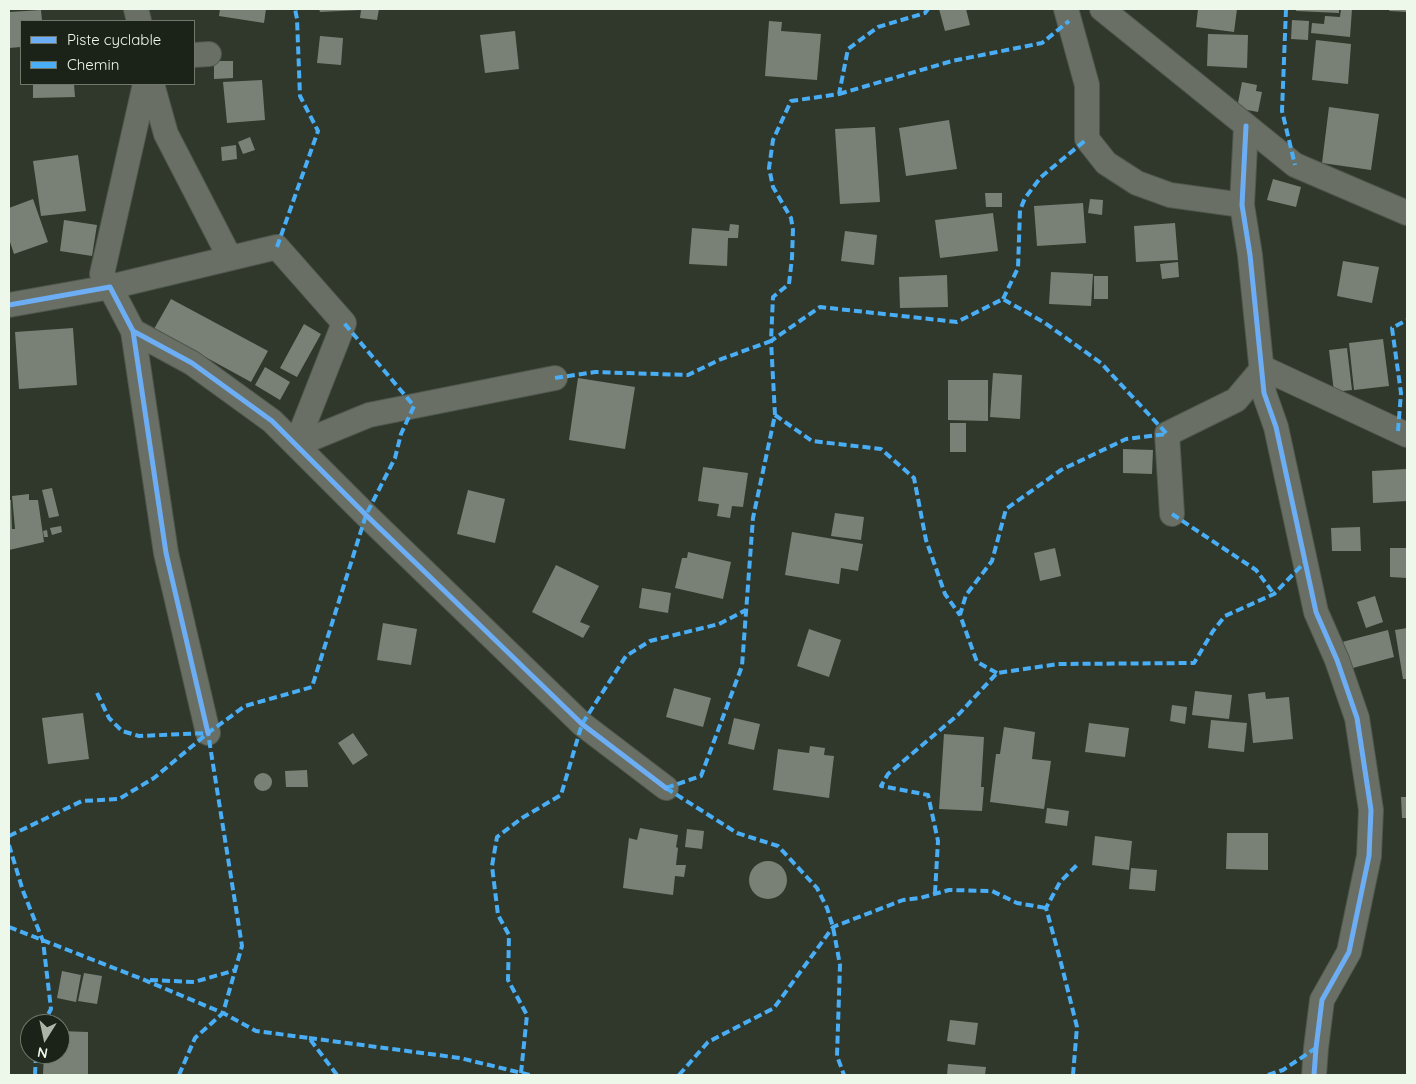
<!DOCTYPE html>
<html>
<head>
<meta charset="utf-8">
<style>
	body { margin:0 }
	#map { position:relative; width:1416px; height:1084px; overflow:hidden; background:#2f382b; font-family:Quicksand,sans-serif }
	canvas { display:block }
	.frame { position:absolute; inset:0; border:10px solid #eef8ea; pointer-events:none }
	.legend { position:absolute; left:20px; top:20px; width:175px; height:65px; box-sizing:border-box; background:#1b2217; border:1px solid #6f786b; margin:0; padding:6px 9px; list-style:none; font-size:15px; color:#eef8ea }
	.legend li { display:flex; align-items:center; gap:10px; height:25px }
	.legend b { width:25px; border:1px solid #6f786b }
	.north { position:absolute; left:20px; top:1014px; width:50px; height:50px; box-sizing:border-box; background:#1b2217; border:1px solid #6f786b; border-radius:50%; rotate:190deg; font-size:14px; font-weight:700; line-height:20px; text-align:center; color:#eef8ea }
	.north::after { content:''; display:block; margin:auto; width:18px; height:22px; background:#abb5a7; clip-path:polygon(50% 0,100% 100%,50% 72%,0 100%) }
</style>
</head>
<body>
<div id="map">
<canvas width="1416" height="1084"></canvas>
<div class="frame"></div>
<ul class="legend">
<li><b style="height:6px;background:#6dadf4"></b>Piste cyclable</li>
<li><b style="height:6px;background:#49aef6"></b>Chemin</li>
</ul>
<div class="north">N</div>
</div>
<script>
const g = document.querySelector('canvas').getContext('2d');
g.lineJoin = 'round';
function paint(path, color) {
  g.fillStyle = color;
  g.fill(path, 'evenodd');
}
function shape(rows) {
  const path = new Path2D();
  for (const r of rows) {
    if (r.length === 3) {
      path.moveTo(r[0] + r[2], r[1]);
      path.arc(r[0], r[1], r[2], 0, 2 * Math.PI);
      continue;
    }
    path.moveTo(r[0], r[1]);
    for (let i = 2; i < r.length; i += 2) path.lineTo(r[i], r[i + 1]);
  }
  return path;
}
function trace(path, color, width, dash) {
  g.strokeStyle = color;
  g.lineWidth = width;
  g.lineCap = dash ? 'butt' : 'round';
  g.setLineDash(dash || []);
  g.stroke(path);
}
const building = shape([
	[220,9,266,9,264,23,219,16],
	[319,9,379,9,377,20,360,18,361,10,320,12],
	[939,9,966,9,970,25,945,31],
	[1198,9,1237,9,1234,32,1196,27],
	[1296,9,1339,9,1339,13,1296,11],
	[1341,9,1352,9,1350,37,1311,33,1312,23,1324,24,1325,16,1340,17],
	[1390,9,1407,9,1407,12,1389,11],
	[41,10,42,21,21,21,21,47,9,48,9,12],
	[1292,20,1309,21,1308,40,1291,39],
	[769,21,782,22,781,31,821,34,817,80,765,76],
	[515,31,519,69,485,73,480,35],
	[1208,34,1248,35,1247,68,1207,66],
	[320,36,343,38,341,65,317,63],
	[1316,40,1351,44,1348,84,1312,80],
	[214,61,233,61,233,78,214,79],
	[262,80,265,120,227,123,223,82],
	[1242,82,1257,85,1256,91,1262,92,1258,112,1237,108],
	[33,84,74,84,75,97,33,98],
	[1329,107,1379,114,1371,170,1322,163],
	[949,120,957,169,906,176,899,128],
	[875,127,880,202,840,204,835,129],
	[250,137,255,150,243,154,238,142],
	[236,145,237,159,222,161,221,147],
	[78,155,86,211,41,216,33,161],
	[1273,179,1301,187,1296,207,1267,200],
	[985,193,1002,193,1002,207,986,207],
	[33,199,48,242,14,254,9,239,9,208],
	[1090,199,1103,200,1102,215,1088,213],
	[1083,203,1086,243,1037,246,1034,206],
	[993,213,998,251,940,258,935,220],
	[64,220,97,225,92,256,60,251],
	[1175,223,1178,260,1136,262,1134,226],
	[730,224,739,225,738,238,728,238,727,266,689,264,692,228,729,231],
	[845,231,877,235,874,265,841,261],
	[1343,261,1379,267,1372,303,1337,296],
	[1178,262,1179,277,1162,279,1160,264],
	[1051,272,1093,274,1091,306,1049,304],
	[947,275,948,307,900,308,899,277],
	[1094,276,1108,276,1108,299,1094,299],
	[171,299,268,351,251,382,154,329],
	[304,324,321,334,297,377,280,368],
	[73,328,77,385,19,389,15,332],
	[1383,339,1389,386,1354,390,1349,343],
	[1347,348,1352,390,1334,392,1329,350],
	[265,367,290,382,280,400,255,385],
	[993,373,1022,375,1020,419,990,417],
	[578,378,635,387,625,449,569,440],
	[948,380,988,380,988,421,948,420],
	[950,423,966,423,966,452,950,452],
	[1123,449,1153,450,1152,474,1123,473],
	[703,467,748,473,743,507,732,506,730,518,717,516,719,504,698,501],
	[1406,469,1407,501,1373,503,1372,471],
	[52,488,59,516,49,518,42,490],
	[468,490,505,499,495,543,457,534],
	[29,494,29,500,38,500,44,542,9,550,9,500,11,500,12,529,15,529,12,496],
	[835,513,864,517,861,540,831,536],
	[61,526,62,532,52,535,50,528],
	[1360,527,1361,551,1332,551,1331,528],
	[47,530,48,537,44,537,43,531],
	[792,532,863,544,858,571,841,568,839,584,785,575],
	[1055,548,1061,576,1040,581,1034,553],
	[1390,548,1407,548,1407,578,1390,577],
	[688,552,731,562,723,599,675,588,682,558,687,558],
	[556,565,599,586,580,622,590,626,583,638,532,612],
	[642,588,671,593,668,613,639,608],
	[1375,596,1383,622,1366,628,1357,602],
	[383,623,417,629,411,665,377,660],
	[1407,628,1407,679,1403,679,1395,630],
	[809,629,841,640,829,677,797,666],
	[1388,630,1394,657,1349,669,1342,642],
	[674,688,711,698,703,727,666,717],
	[1195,691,1232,695,1229,719,1192,715],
	[1265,692,1266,699,1289,697,1293,739,1253,743,1248,694],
	[1172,705,1187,707,1185,724,1170,721],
	[83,713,89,759,48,764,42,718],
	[734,718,760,724,754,750,728,744],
	[1211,720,1247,723,1244,752,1208,748],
	[1089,723,1129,728,1125,757,1085,752],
	[1004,727,1035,732,1032,759,1051,761,1044,809,990,802,996,754,1000,754],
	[353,733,368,755,353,765,338,743],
	[944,734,984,737,981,787,984,787,982,811,939,809],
	[810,746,825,748,824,755,834,756,829,798,773,790,778,749,809,753],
	[307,770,308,787,286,787,285,771],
	[263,782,9],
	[1401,797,1407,797,1407,818,1402,818],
	[1047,808,1069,811,1067,826,1045,823],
	[640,828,678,835,676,847,678,848,676,865,686,865,684,877,675,876,673,895,623,888,629,838,637,840],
	[687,829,704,831,702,849,685,847],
	[1227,833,1268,833,1268,870,1226,869],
	[1095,836,1132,841,1129,870,1092,865],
	[768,880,19],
	[1131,868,1157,870,1155,891,1129,889],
	[62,971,81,975,76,1002,57,998],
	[84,973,102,976,97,1004,78,1001],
	[950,1020,978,1023,975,1045,947,1041],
	[60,1031,88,1032,88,1075,43,1074,44,1054,60,1054],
	[948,1064,986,1067,985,1075,947,1075]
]);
const minor = shape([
	[136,9,139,21],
	[1066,9,1087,85,1087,139,1106,163,1137,183,1170,195,1242,205],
	[1102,9,1295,165,1407,213],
	[194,55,209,54],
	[145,84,102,274,110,287,277,247,344,323,296,445],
	[152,84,166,134,230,258],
	[1246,126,1242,205,1250,255,1264,393,1276,427,1316,612,1337,660,1357,718,1371,810,1369,856,1349,952,1322,1000,1316,1048,1314,1075],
	[9,305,110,287,133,331,192,363,272,421,366,515,582,724,666,788],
	[133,331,166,553,208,733],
	[296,445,369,415,555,378],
	[1172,514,1167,434,1236,400,1263,368,1407,435]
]);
const quiet = shape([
	[1286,9,1282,111,1295,165],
	[839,94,952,61,1042,43,1069,21],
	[277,247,318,131,300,96,297,19,295,9],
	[1003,299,1018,268,1020,210,1025,198,1041,177,1087,139],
	[555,378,595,372,688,375,719,360,771,341,773,297,789,284,792,258,793,230,791,218,773,187,769,168,773,140,791,101,839,94,848,49,878,27,925,13,928,9],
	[775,415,812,441,881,449,914,478,926,540,945,594,960,615],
	[1398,431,1401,393,1392,328,1407,320],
	[1172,514,1256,570,1274,594],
	[997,673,977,662,960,615,966,595,992,561,1006,509,1061,470,1126,439,1167,434],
	[97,693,109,718,122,731,139,736,208,733],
	[666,788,701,776,742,666,753,518,775,415,771,341,820,307,957,322,1003,299,1045,323,1101,363,1167,434],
	[666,788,737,833,778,846,817,888,827,908,833,927,840,965,837,1056,844,1075],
	[9,836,82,801,119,799,154,778,208,733,245,706,312,687,366,515,395,458,401,434,414,406,344,323],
	[9,845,23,891,43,941,51,1009,43,1024],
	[935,893,938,841,928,795,881,786,888,774,959,714,997,673,1058,664,1194,663,1213,631,1225,616,1274,594,1305,562],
	[9,927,142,979,223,1013,256,1031,309,1038,337,1075],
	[150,980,194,982,236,970],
	[309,1038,460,1058,530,1075],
	[521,1073,527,1015,508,980,509,935,498,915,492,866,497,837,522,818,561,795,582,724,626,656,650,641,719,624,746,610],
	[35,1075,36,1054],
	[179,1075,195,1038,223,1013,242,946,208,733],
	[679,1075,708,1042,774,1008,833,927,903,900,920,898,949,890,992,891,1017,903,1046,908],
	[1073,1075,1077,1027,1060,959,1046,908,1060,882,1079,863],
	[1268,1075,1283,1070,1316,1048]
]);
const cycleway = shape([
	[1246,126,1242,205,1250,255,1264,393,1276,427,1316,612,1337,660,1357,718,1371,810,1369,856,1349,952,1322,1000,1316,1048,1314,1075],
	[9,305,110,287,133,331,192,363,272,421,366,515,582,724,666,788],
	[133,331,166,553,208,733]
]);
paint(building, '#798176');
trace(minor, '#4f574c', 26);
trace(minor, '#696f65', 24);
trace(quiet, '#49aef6', 4, [8, 4]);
trace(cycleway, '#6dadf4', 5);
</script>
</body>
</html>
